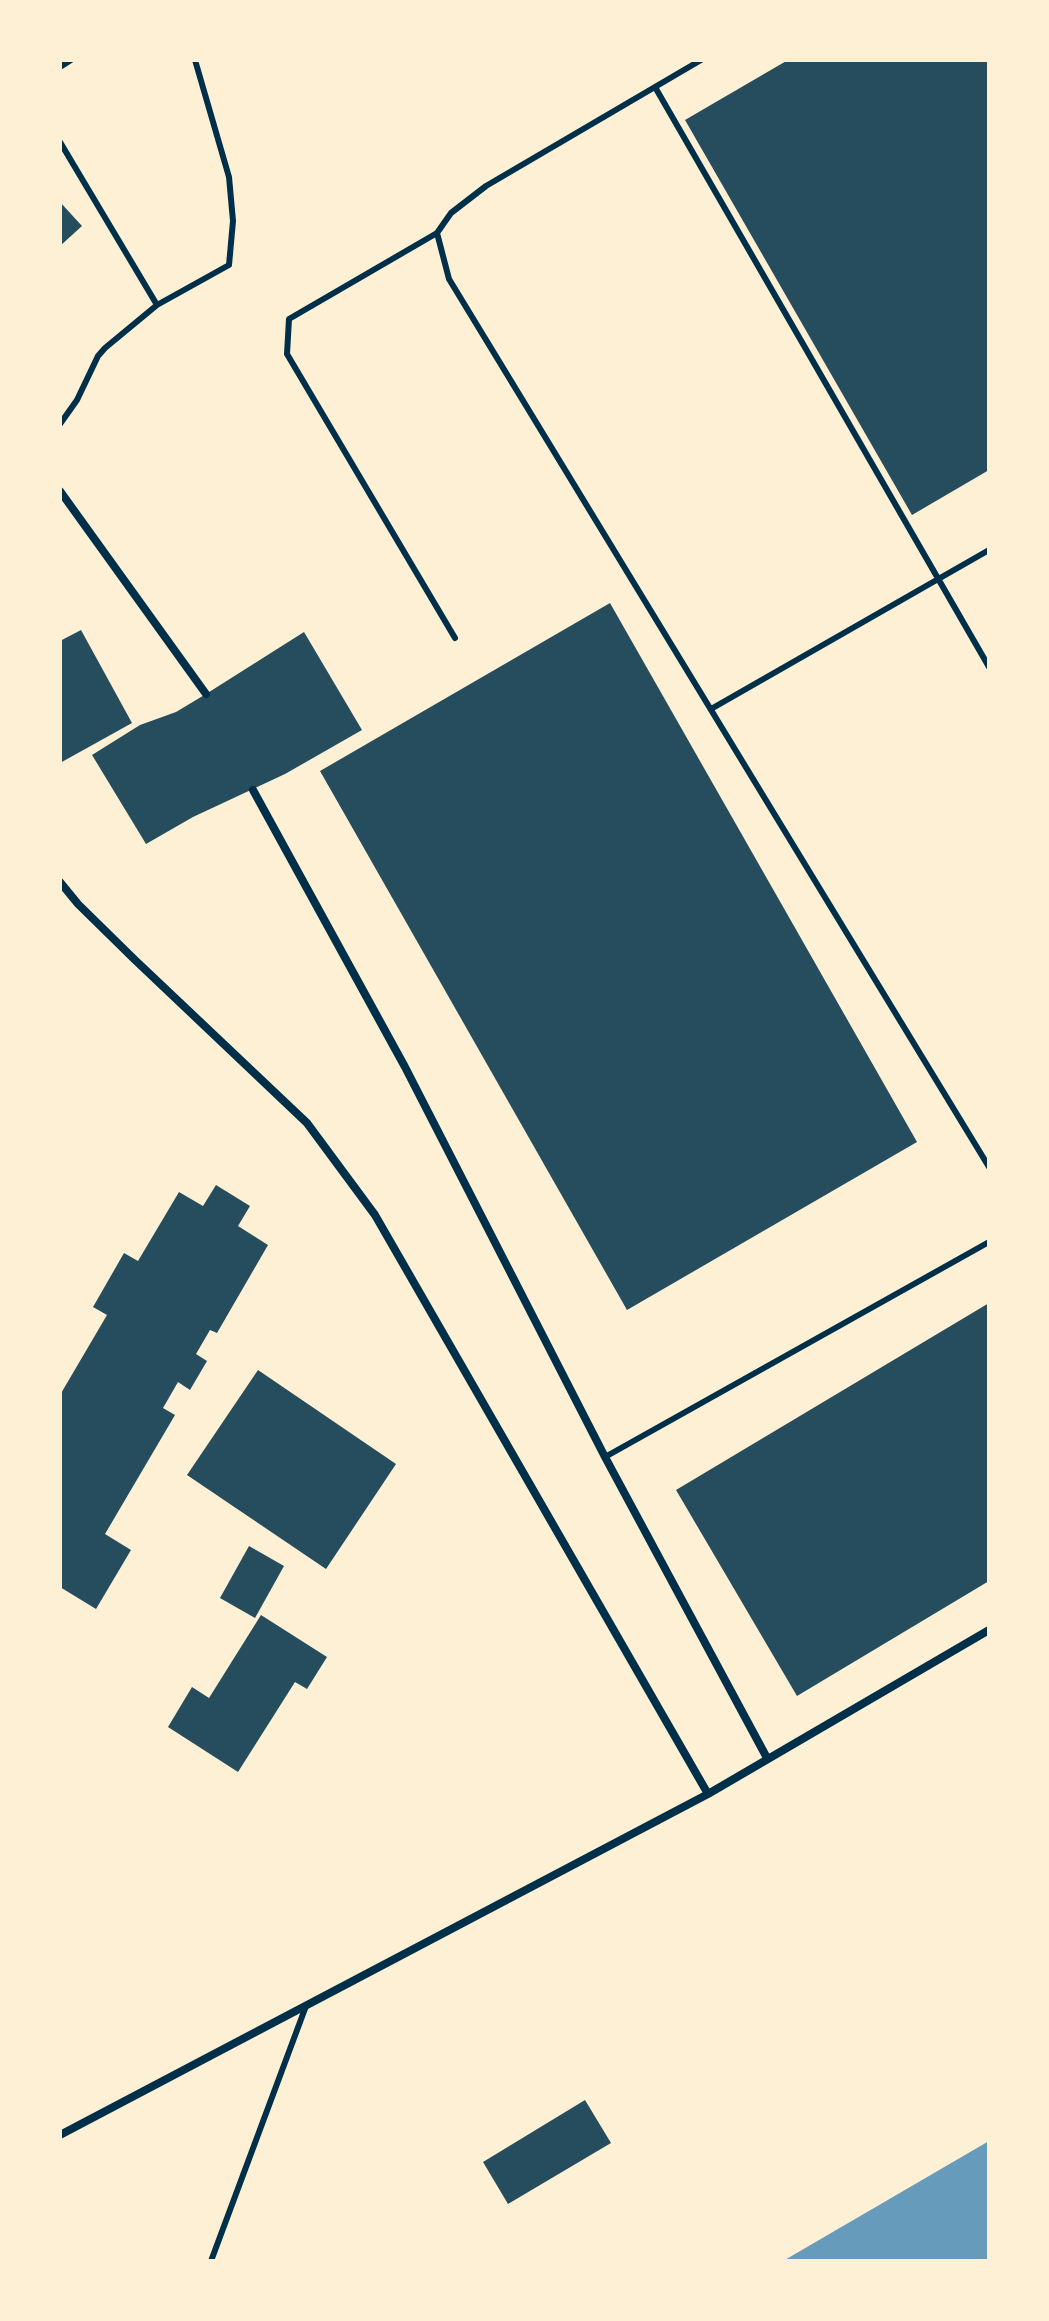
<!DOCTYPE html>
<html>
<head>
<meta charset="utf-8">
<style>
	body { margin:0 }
	#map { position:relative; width:1049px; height:2321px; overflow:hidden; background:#fdf0d5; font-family:"Sofia Sans Condensed",sans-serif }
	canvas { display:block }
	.frame { position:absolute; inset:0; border:62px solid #fdf0d5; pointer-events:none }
</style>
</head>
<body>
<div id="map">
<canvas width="1049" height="2321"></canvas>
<div class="frame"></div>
</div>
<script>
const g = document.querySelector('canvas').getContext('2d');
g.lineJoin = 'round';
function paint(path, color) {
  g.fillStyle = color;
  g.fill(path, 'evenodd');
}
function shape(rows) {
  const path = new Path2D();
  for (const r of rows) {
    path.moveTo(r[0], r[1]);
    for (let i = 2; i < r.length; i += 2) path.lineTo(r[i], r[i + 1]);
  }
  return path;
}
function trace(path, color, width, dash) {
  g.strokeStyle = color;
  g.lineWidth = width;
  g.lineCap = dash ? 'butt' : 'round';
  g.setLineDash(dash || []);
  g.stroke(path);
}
const water = shape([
	[989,2141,989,2261,783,2261]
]);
const building = shape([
	[788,60,989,60,989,470,912,515,685,120],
	[60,202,82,226,60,246],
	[610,603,917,1142,627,1310,320,771],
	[81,630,132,723,60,763,60,641],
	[304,632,362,730,285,774,193,817,146,844,92,755,140,725,176,712,206,694],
	[216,1185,250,1206,238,1226,268,1245,217,1333,210,1330,196,1354,207,1361,190,1390,178,1382,163,1408,175,1415,105,1534,131,1550,96,1609,60,1587,60,1395,107,1315,93,1307,124,1253,138,1261,179,1192,203,1206],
	[989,1303,989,1581,797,1696,676,1490],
	[258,1370,396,1464,326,1569,187,1475],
	[249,1546,284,1566,255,1618,220,1598],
	[261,1615,327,1657,307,1689,295,1682,238,1772,168,1727,192,1687,209,1698],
	[585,2100,611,2143,508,2204,483,2162]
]);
const service = shape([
	[60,67,71,60],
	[655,87,989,667],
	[60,142,157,305],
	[437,233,449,279,989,1167],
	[60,424,77,400,98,356,105,348,157,305,229,265,233,221,229,177,195,60],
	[455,638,287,354,289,319,437,233,451,213,486,186,701,60],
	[711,709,989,550],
	[605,1457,989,1242],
	[211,2261,306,2006]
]);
const minor = shape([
	[60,491,206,694],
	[253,790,405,1067,605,1457,767,1758],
	[60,882,78,904,134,959,307,1123,375,1215,708,1794],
	[60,2135,708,1794,989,1630]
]);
paint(water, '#669bbc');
paint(building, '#264d5e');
trace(service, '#003049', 6);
trace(minor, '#003049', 8);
</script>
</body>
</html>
